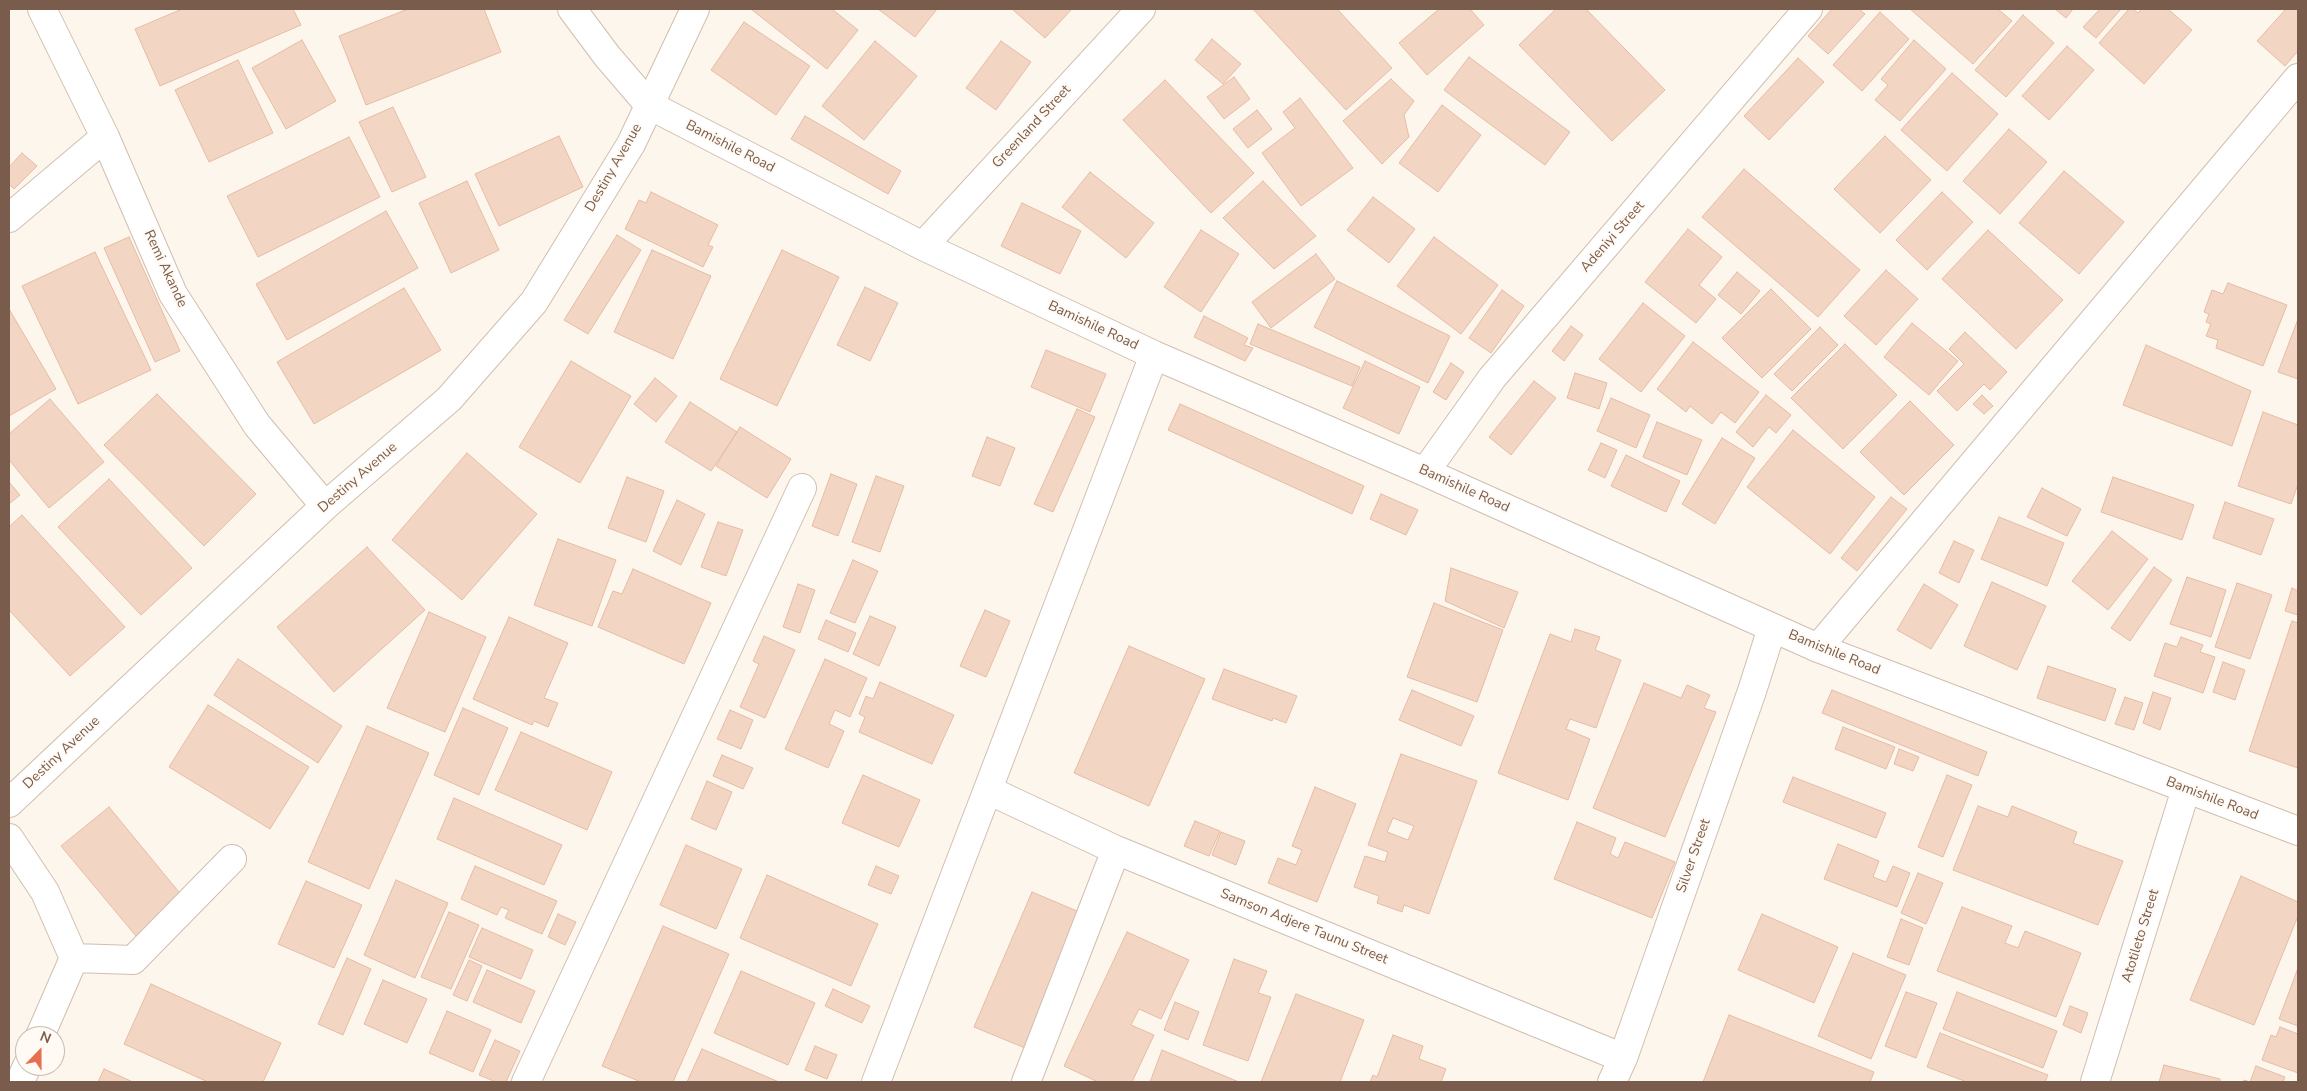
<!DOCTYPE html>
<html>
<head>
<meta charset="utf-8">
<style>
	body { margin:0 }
	#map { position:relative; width:2307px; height:1091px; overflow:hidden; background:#fdf6ec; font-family:"Nunito Sans",sans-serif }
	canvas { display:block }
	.frame { position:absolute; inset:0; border:10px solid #7a5c4d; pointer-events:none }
	.north { position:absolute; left:15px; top:1026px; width:50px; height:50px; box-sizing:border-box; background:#fffaf3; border:1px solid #cabbb1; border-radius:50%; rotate:22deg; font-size:14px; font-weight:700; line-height:20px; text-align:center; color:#7a5c4d }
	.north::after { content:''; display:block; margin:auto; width:18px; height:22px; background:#e76f51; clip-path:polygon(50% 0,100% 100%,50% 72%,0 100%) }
</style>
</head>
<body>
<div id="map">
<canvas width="2307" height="1091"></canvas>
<div class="frame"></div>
<div class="north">N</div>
</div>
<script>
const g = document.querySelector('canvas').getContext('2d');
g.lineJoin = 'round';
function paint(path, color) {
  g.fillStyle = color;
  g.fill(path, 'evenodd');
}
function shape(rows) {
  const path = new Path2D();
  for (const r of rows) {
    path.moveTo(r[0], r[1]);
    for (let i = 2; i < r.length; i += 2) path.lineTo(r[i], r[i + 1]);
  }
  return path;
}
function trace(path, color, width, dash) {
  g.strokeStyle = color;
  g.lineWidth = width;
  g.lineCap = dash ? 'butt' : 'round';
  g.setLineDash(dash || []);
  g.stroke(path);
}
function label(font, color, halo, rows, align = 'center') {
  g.font = font + ' "Nunito Sans",sans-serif';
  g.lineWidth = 4;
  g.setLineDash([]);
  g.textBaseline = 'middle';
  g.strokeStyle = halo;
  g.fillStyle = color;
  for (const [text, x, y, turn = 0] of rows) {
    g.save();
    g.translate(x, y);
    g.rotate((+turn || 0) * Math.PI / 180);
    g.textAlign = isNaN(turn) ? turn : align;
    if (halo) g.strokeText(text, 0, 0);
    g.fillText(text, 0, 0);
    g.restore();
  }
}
const building = shape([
	[182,9,293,9,301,25,160,86,135,29,182,9],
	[408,9,484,9,501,52,366,105,339,36,408,9],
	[751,9,832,9,858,30,827,69,751,9],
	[878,9,937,9,915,37,878,9],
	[1012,9,1072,9,1045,38,1012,9],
	[1253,9,1337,9,1392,68,1346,110,1253,9],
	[1439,9,1470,9,1484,25,1427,75,1399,43,1439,9],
	[1556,9,1586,9,1665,90,1612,141,1519,45,1556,9],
	[1832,9,1859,9,1865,14,1828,54,1808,36,1832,9],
	[1910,9,1998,9,2012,21,1973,64,1910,9],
	[2055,9,2073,9,2066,18,2055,9],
	[2100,9,2121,9,2096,38,2083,27,2100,9],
	[2129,9,2133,9,2138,13,2142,9,2168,9,2192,30,2144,84,2099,43,2129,9],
	[2286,9,2298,9,2298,51,2285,66,2257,41,2286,9],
	[1880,12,1909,39,1862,91,1833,65,1880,12],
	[2023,15,2054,43,2006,97,1975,70,2023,15],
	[744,22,810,66,776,115,711,70,744,22],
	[1212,39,1241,64,1223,84,1195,60,1212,39],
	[302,40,336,101,286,129,252,68,302,40],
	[1914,40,1946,69,1900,121,1875,100,1888,85,1881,79,1914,40],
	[875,41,917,76,864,140,822,106,875,41],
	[1001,41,1031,62,996,110,966,88,1001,41],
	[2067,46,2094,70,2049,120,2022,96,2067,46],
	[1469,57,1570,132,1545,165,1444,90,1469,57],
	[1798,58,1824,82,1769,140,1744,116,1798,58],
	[238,60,273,133,209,162,175,90,238,60],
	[1952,73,1998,114,1947,171,1901,130,1952,73],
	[1234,77,1250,99,1224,119,1207,97,1234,77],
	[1391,79,1414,101,1404,115,1409,137,1382,164,1343,121,1391,79],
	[1165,80,1254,173,1211,213,1123,120,1165,80],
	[1300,98,1353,168,1301,206,1262,153,1295,128,1283,112,1300,98],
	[1442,105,1481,135,1438,192,1399,163,1442,105],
	[393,107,426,177,392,192,359,122,393,107],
	[1257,110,1272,129,1248,148,1233,129,1257,110],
	[805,116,901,171,888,194,791,139,805,116],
	[2009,129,2047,162,2000,214,1963,181,2009,129],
	[559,136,583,187,499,226,475,174,559,136],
	[1885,136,1931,180,1880,233,1834,189,1885,136],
	[349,137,380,197,258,257,227,196,349,137],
	[22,153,37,166,14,189,9,184,9,167,22,153],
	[1744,169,1860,270,1818,317,1702,217,1744,169],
	[2064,171,2124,222,2079,274,2019,223,2064,171],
	[1090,172,1154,223,1126,258,1062,207,1090,172],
	[467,181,499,250,451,273,419,203,467,181],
	[1263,181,1316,236,1274,269,1223,218,1263,181],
	[651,192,718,225,708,245,713,247,703,267,625,229,639,200,646,203,651,192],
	[1942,192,1973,222,1927,270,1896,240,1942,192],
	[1373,197,1415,229,1389,263,1347,230,1373,197],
	[1022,203,1081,231,1060,274,1001,246,1022,203],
	[386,211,418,268,287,340,256,284,386,211],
	[1688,229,1722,257,1699,285,1716,299,1696,323,1645,282,1688,229],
	[1201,230,1239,254,1201,312,1164,287,1201,230],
	[1988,230,2063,300,2016,349,1942,279,1988,230],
	[617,235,641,250,588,334,564,320,617,235],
	[129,237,180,351,155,362,104,248,129,237],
	[1434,237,1498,285,1461,334,1397,286,1434,237],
	[652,250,711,276,673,359,614,332,652,250],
	[782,250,839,277,777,406,720,379,782,250],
	[95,252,151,370,78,404,22,286,95,252],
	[1316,254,1335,279,1271,328,1252,302,1316,254],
	[1886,270,1918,299,1876,345,1844,316,1886,270],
	[1737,272,1760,291,1741,314,1718,295,1737,272],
	[1337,281,1450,336,1428,383,1314,327,1337,281],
	[2228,283,2287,305,2263,366,2216,348,2218,340,2206,336,2211,324,2206,322,2209,314,2204,312,2212,290,2223,294,2228,283],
	[865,287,898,303,870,361,837,345,865,287],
	[404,288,441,350,314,424,277,362,404,288],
	[1771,289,1811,329,1762,378,1722,338,1771,289],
	[1502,290,1524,306,1491,353,1469,338,1502,290],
	[1643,303,1685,336,1641,392,1599,359,1643,303],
	[9,309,56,389,9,416,9,309],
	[1204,316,1248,338,1244,345,1253,348,1245,361,1194,337,1204,316],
	[2298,319,2298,379,2278,372,2298,319],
	[1912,323,1958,361,1929,395,1884,357,1912,323],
	[1258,324,1360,367,1352,386,1250,344,1258,324],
	[1571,326,1583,335,1564,361,1552,351,1571,326],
	[1820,327,1838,345,1792,391,1774,374,1820,327],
	[1965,332,2007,372,1990,390,1984,384,1957,411,1937,391,1964,364,1949,349,1965,332],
	[1693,342,1759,392,1735,423,1721,412,1712,424,1690,406,1686,412,1657,389,1693,342],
	[1845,344,1897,395,1843,449,1791,398,1845,344],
	[2146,345,2251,391,2232,446,2123,405,2146,345],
	[1046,350,1106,374,1090,412,1031,387,1046,350],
	[571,361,631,396,580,483,519,447,571,361],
	[1365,361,1420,387,1399,434,1343,408,1365,361],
	[1451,363,1464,372,1446,400,1433,392,1451,363],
	[1575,373,1607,383,1599,409,1567,398,1575,373],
	[655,378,677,396,656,422,634,404,655,378],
	[1534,381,1556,398,1511,455,1489,437,1534,381],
	[157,394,256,494,204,546,104,445,157,394],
	[1766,395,1791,415,1776,433,1769,427,1753,447,1736,432,1766,395],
	[1982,395,1993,406,1984,414,1973,404,1982,395],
	[1611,398,1650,415,1636,448,1597,431,1611,398],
	[50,399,104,462,49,508,9,460,9,434,50,399],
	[1910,401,1954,445,1904,495,1860,452,1910,401],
	[690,402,737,432,711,471,665,442,690,402],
	[1180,404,1364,486,1352,514,1168,430,1180,404],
	[1077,409,1095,417,1053,512,1034,504,1077,409],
	[2263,412,2298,425,2298,484,2291,504,2238,486,2263,412],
	[1657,422,1702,440,1687,475,1643,457,1657,422],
	[740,427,791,459,767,498,716,466,740,427],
	[1793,430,1875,497,1830,554,1747,487,1793,430],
	[987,437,1015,448,1000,486,972,476,987,437],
	[1722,438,1755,458,1715,524,1682,504,1722,438],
	[1601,443,1617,450,1605,478,1588,470,1601,443],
	[467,453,537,514,462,600,392,540,467,453],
	[1626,455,1680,481,1666,512,1611,486,1626,455],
	[831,474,857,484,838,536,812,526,831,474],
	[876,476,904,486,880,552,852,542,876,476],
	[627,477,664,491,646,542,608,528,627,477],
	[2113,477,2194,505,2182,540,2101,512,2113,477],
	[109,479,192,568,141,615,58,527,109,479],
	[9,482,20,495,9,504,9,482],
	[2042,488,2081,509,2067,536,2027,517,2042,488],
	[1381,494,1418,510,1406,535,1370,519,1381,494],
	[1891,497,1907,509,1857,571,1841,558,1891,497],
	[677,500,705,514,681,565,653,551,677,500],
	[2225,502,2274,519,2261,555,2213,538,2225,502],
	[22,515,125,627,70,676,9,610,9,527,22,515],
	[1999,517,2064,543,2047,586,1981,559,1999,517],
	[718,522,743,530,726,576,701,567,718,522],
	[2112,531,2148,559,2108,610,2072,581,2112,531],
	[558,539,616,560,592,626,534,605,558,539],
	[1954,541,1974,550,1959,583,1939,573,1954,541],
	[367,547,425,610,334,692,277,627,367,547],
	[853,560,878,571,855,623,830,613,853,560],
	[2154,567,2172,580,2130,641,2111,628,2154,567],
	[1451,568,1518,592,1504,628,1445,601,1451,568],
	[633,569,711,603,684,664,598,627,613,591,622,594,633,569],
	[2187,577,2226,590,2211,637,2170,624,2187,577],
	[1992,582,2046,606,2017,670,1964,646,1992,582],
	[2237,583,2272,595,2250,659,2215,647,2237,583],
	[798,584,815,590,800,633,783,627,798,584],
	[1924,584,1958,605,1931,649,1897,630,1924,584],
	[2292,588,2298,591,2298,615,2285,611,2292,588],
	[1434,603,1503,630,1477,702,1407,677,1434,603],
	[985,610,1010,621,986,677,960,666,985,610],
	[429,612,486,637,445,732,387,708,429,612],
	[870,616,896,627,879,666,853,654,870,616],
	[509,617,568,643,544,698,558,703,548,727,534,721,532,725,473,699,509,617],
	[826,620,856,633,848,652,818,639,826,620],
	[2292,621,2298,623,2298,768,2249,751,2292,621],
	[1575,629,1600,637,1595,650,1621,660,1596,728,1570,719,1566,729,1590,739,1568,800,1498,773,1550,634,1571,642,1575,629],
	[764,636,795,650,765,718,740,707,759,664,753,661,764,636],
	[2181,637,2203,645,2200,652,2215,657,2203,693,2154,676,2165,643,2177,647,2181,637],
	[1129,646,1205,679,1149,806,1074,773,1129,646],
	[238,659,342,726,318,763,214,695,238,659],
	[825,659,867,678,850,717,835,710,829,724,844,731,828,768,785,749,825,659],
	[2223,662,2245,670,2235,700,2213,692,2223,662],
	[2048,666,2116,689,2105,721,2037,698,2048,666],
	[1224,669,1297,696,1286,723,1273,718,1272,721,1212,699,1224,669],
	[880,682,954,715,932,764,859,732,865,717,859,714,866,696,873,699,880,682],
	[1644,683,1681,698,1687,685,1710,695,1704,708,1716,712,1665,837,1593,808,1644,683],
	[1412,690,1474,716,1461,746,1399,720,1412,690],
	[1832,690,1987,752,1978,776,1822,713,1832,690],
	[2153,692,2171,698,2160,730,2143,723,2153,692],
	[2125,697,2143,703,2134,730,2115,724,2125,697],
	[208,705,309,767,270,829,169,767,208,705],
	[463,708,508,728,479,795,434,775,463,708],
	[730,710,753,720,741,749,717,739,730,710],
	[367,726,429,753,369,889,308,862,367,726],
	[1843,727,1895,747,1886,769,1835,749,1843,727],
	[521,732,612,772,587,830,495,790,521,732],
	[1899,749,1919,757,1913,771,1894,764,1899,749],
	[1401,754,1477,781,1429,914,1404,905,1402,912,1377,903,1379,896,1354,887,1365,856,1385,862,1388,852,1368,845,1401,754],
	[722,755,753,768,743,789,713,776,722,755],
	[863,775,920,800,899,847,842,823,863,775],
	[1947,775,1972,785,1943,857,1918,847,1947,775],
	[1793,777,1886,813,1876,838,1783,802,1793,777],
	[707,781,732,792,716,830,691,819,707,781],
	[1315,787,1356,804,1317,902,1268,883,1278,858,1296,865,1302,850,1292,846,1315,787],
	[454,798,562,845,544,885,437,839,454,798],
	[1978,806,2008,817,2012,806,2077,832,2073,843,2123,861,2098,925,1953,870,1978,806],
	[109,807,183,897,136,936,61,846,109,807],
	[1393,818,1414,826,1408,840,1387,832,1393,818],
	[1195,821,1220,831,1209,856,1184,846,1195,821],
	[1577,822,1616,838,1610,854,1618,858,1625,842,1675,862,1652,918,1554,879,1577,822],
	[1221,832,1245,841,1236,865,1212,855,1221,832],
	[1838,844,1879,861,1873,877,1886,882,1893,866,1910,873,1897,907,1824,879,1838,844],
	[686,845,742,869,716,929,660,905,686,845],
	[475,866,557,901,542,934,505,918,509,910,501,907,497,915,461,899,475,866],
	[876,866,899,876,891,894,868,885,876,866],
	[1918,873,1943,883,1926,924,1901,913,1918,873],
	[767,875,878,924,851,986,740,938,767,875],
	[2241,876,2298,902,2298,916,2254,1025,2190,1000,2241,876],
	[396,880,448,903,415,978,364,955,396,880],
	[306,881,362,905,334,968,278,944,306,881],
	[1032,892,1084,914,1025,1048,974,1027,1032,892],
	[1962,907,2012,926,2005,943,2018,948,2025,931,2081,953,2056,1017,1937,971,1962,907],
	[449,912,479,925,451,989,421,977,449,912],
	[558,914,576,922,565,945,548,937,558,914],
	[1762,914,1838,947,1814,1003,1738,970,1762,914],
	[1901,919,1923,928,1909,965,1887,957,1901,919],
	[663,926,729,954,673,1082,641,1082,602,1066,663,926],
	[482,928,533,950,521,979,469,957,482,928],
	[1127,932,1189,960,1161,1019,1139,1009,1131,1025,1154,1035,1132,1082,1098,1082,1064,1066,1127,932],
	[1853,953,1906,975,1871,1059,1818,1036,1853,953],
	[347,958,371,969,343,1035,318,1024,347,958],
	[1234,959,1267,971,1258,993,1271,997,1248,1061,1203,1045,1234,959],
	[469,960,482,966,467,1001,453,995,469,960],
	[2298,968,2298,1026,2279,1019,2298,968],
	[487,970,535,991,521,1023,473,1002,487,970],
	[741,971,815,1003,788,1065,714,1033,741,971],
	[383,980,427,999,407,1043,364,1024,383,980],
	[151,984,281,1043,263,1082,208,1082,124,1044,151,984],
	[833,989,870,1006,862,1023,825,1006,833,989],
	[1906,992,1937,1003,1916,1058,1885,1046,1906,992],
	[1957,992,2057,1031,2043,1068,1943,1029,1957,992],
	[1296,994,1364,1020,1340,1082,1261,1082,1296,994],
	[1175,1002,1199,1012,1188,1040,1164,1030,1175,1002],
	[2070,1006,2088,1013,2081,1033,2063,1025,2070,1006],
	[447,1011,491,1030,473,1072,429,1053,447,1011],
	[1729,1015,1874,1072,1870,1082,1703,1082,1729,1015],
	[2280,1027,2298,1034,2298,1073,2262,1060,2271,1035,2276,1037,2280,1027],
	[1940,1033,2048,1075,2045,1082,1967,1082,1927,1067,1940,1033],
	[1393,1035,1423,1046,1419,1059,1446,1069,1441,1082,1370,1082,1373,1075,1377,1077,1393,1035],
	[495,1040,520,1051,506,1082,496,1082,479,1075,495,1040],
	[815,1046,837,1055,827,1079,805,1070,815,1046],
	[702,1049,779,1082,687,1082,702,1049],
	[1162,1050,1239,1082,1150,1082,1162,1050],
	[2164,1065,2220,1079,2220,1082,2159,1082,2164,1065],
	[2256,1066,2285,1077,2283,1082,2243,1082,2244,1080,2250,1082,2256,1066],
	[104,1069,133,1082,98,1082,104,1069]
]);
const minor = shape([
	[42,9,105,137,173,294,257,425,325,506],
	[572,9,607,56,649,105,923,246,1154,355,1425,472,1818,648,2298,831],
	[9,218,105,137],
	[923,246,1141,9],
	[1425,472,1492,378,1808,9],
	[1818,648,2298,78],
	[988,790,1116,850,1623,1058],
	[9,803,325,506,449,399,534,302,631,144,695,9],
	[9,838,45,892,74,958,40,1036],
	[74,958,133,960,232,859],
	[20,1082,27,1066],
	[526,1082,802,488],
	[876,1082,1154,355],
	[1026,1082,1116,850],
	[1612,1082,1623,1058,1752,691,1772,628],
	[2095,1082,2186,789]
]);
const streetNames = [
	["Greenland Street",1032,127,-47],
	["Bamishile Road",730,147,27],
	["Destiny Avenue",614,168,-60],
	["Adeniyi Street",1613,237,-49],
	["Remi Akande",165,269,65],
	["Bamishile Road",1093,326,25],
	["Destiny Avenue",358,478,-41],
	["Bamishile Road",1464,489,24],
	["Bamishile Road",1834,653,22],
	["Destiny Avenue",62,753,-43],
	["Bamishile Road",2212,799,21],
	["Silver Street",1694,856,-71],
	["Samson Adjere Taunu Street",1304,927,22],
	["Atotileto Street",2141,936,-73]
];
paint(building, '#f3d5c3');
trace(building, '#e6bba3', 1);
trace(minor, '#d1beb0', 30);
trace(minor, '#fff', 28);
label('14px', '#7a5c4d', '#fffaf3', streetNames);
</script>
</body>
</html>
